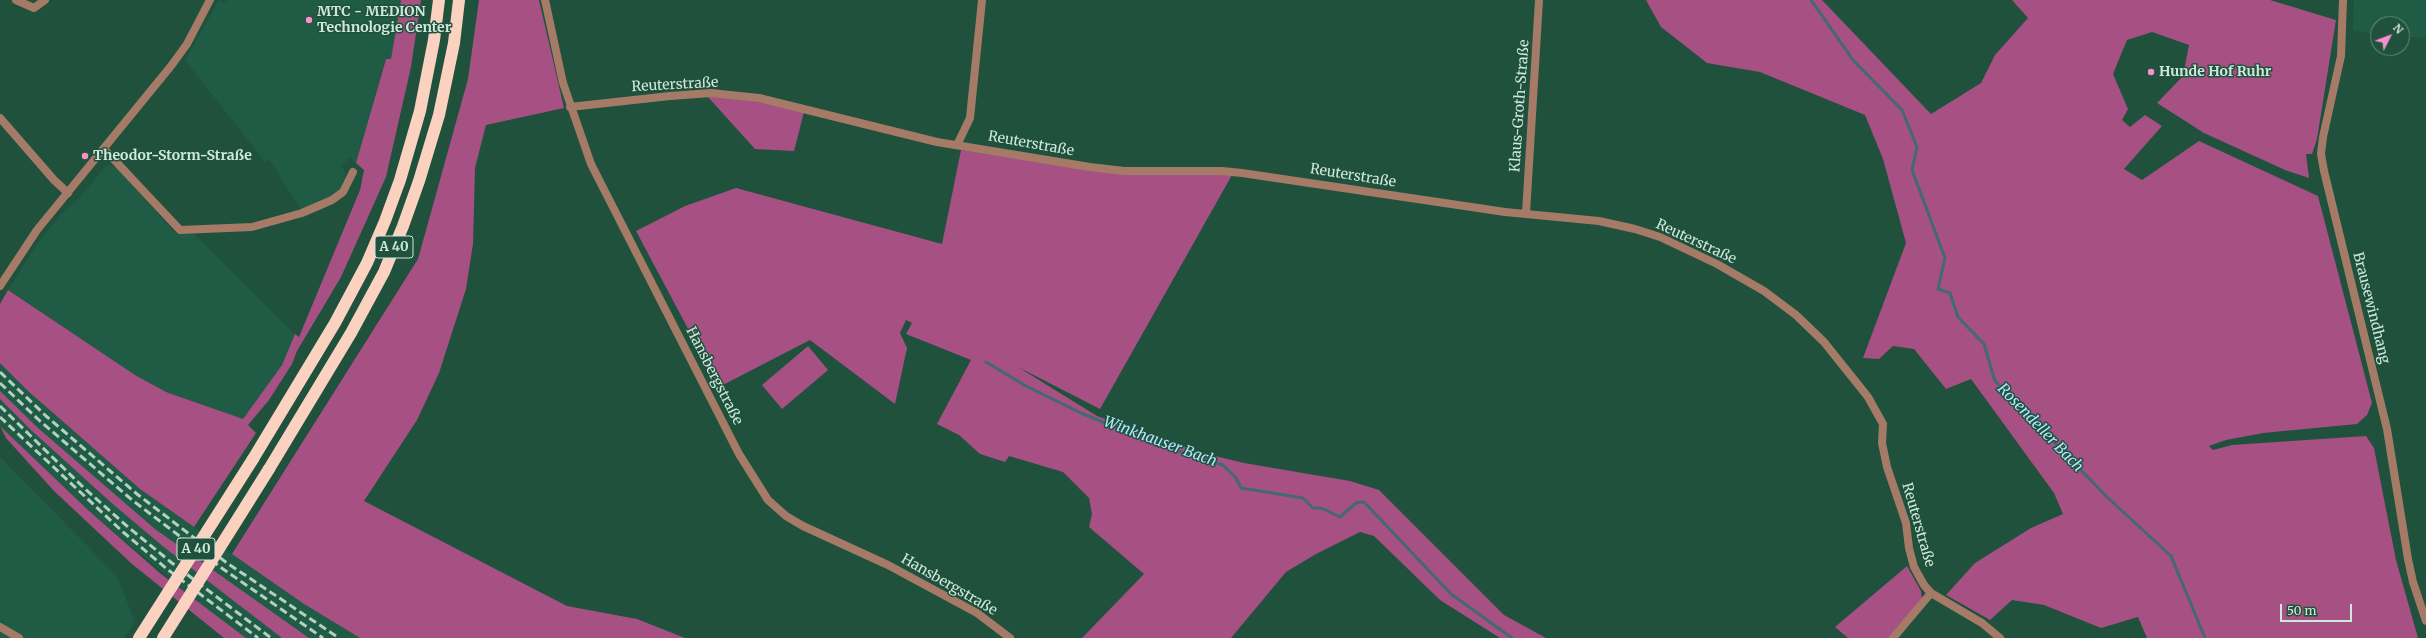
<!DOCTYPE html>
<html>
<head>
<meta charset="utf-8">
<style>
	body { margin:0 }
	#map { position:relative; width:2426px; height:638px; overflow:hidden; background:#1f513d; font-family:Merriweather,serif }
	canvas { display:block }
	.north { position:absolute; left:2370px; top:16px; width:40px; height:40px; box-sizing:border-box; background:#1f513d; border:1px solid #658d7d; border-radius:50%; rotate:48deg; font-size:11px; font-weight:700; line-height:16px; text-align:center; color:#cfe8dc }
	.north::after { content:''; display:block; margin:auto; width:14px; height:18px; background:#f790cd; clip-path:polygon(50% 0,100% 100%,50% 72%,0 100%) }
	.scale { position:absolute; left:2280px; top:604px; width:72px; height:18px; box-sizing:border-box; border:2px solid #cfe8dc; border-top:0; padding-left:5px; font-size:12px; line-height:14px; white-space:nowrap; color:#cfe8dc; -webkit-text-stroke:3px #1f513d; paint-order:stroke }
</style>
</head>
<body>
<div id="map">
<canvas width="2426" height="638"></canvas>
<div class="north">N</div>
<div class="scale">50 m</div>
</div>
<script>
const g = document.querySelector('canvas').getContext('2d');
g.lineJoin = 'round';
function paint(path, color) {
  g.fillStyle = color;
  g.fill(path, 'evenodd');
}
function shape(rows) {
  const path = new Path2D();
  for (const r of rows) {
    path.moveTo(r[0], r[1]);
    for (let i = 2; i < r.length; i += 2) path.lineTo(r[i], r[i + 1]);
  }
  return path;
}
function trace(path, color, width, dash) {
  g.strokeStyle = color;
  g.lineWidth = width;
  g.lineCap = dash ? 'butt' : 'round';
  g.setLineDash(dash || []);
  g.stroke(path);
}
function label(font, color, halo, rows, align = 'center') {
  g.font = font + ' Merriweather,serif';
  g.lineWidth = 3;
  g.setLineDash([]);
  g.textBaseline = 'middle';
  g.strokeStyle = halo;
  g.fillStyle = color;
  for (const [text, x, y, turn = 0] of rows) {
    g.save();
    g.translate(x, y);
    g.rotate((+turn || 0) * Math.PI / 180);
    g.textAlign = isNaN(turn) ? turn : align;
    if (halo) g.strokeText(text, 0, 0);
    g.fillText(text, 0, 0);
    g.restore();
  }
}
const built = shape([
	[219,0,223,4,227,0,401,0,391,60,385,59,356,163,350,157,341,166,345,172,345,178,339,191,332,197,301,210,269,159,265,162,185,60],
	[2354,0,2426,0,2426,38,2402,36,2402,24,2378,24,2378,34,2353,31],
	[110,165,117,168,176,234,193,233,295,334,282,365,243,419,166,392,135,375,8,290,37,244,66,209,81,196,105,167],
	[0,363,28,391,140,489,304,604,360,638,246,638,216,617,88,510,0,426],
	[0,457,117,576,135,622,124,638,0,638]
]);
const green = shape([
	[401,0,421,0,411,67,386,177,341,277,297,351,292,364,269,400,248,425,256,433,194,527,140,489,28,391,0,363,0,304,8,290,135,375,166,392,243,419,282,365,295,334,299,337,360,190,364,170,356,163,386,59,391,59],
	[479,0,539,0,564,108,486,125,475,168,473,244,466,289,439,373,417,420,364,501,567,606,637,619,685,638,360,638,304,604,232,554,418,259,468,79],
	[1646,0,1822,0,1931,114,1981,83,1995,55,2028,18,2012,0,2270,0,2336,20,2317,139,2312,154,2306,154,2309,178,2285,170,2204,133,2157,103,2183,76,2189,45,2152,32,2127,40,2113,74,2128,109,2122,120,2130,127,2145,115,2162,126,2124,169,2142,180,2199,141,2318,196,2372,403,2367,415,2357,424,2263,433,2226,440,2209,446,2213,450,2232,445,2366,436,2374,448,2396,560,2418,638,2147,638,2138,617,2101,628,2044,605,2012,600,1990,620,1946,595,1975,563,2031,528,2063,514,2054,493,1971,379,1946,389,1914,349,1893,346,1879,359,1863,358,1906,243,1883,159,1865,115,1760,72,1707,63,1661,27],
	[719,96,750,100,804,112,794,151,755,149,708,97],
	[961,150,1089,170,1232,175,1100,409,1018,367,1097,416,1199,452,1244,463,1350,481,1379,490,1504,615,1546,638,1500,638,1440,600,1374,536,1360,532,1316,554,1286,572,1231,638,1082,638,1144,574,1089,527,1092,514,1089,498,1063,472,1009,456,1005,462,980,454,959,435,937,424,971,360,906,334,912,323,906,320,900,333,907,348,895,404,810,340,719,387,636,231,685,206,736,188,942,244],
	[808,346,828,370,782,409,762,385],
	[0,391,38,428,155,529,309,638,282,638,165,548,115,506,32,431,0,399],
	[0,426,88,510,161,574,246,638,224,638,132,564,54,491,6,438],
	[1907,566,1921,591,1922,599,1889,638,1848,638,1835,627]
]);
const stream = shape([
	[1811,0,1853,60,1902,110,1917,147,1912,170,1945,258,1938,289,1950,293,1958,317,1984,344,1995,381,2107,497,2171,556,2205,638],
	[986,362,1026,386,1081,413,1159,445,1223,465,1236,478,1241,488,1303,498,1313,508,1321,508,1340,517,1356,503,1364,502,1451,594,1512,638]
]);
const minor = shape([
	[16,0,34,8,45,0],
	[545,0,563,83,591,164,739,454,768,500,786,516,803,526,888,565,977,613,1010,638],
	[2343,0,2341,56,2323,137,2321,154,2324,171,2387,429,2408,559,2413,582,2426,621],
	[570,107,670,96,711,93,759,98,937,142,1090,167,1124,171,1222,171,1242,173,1505,212,1599,221,1635,229,1660,237,1717,264,1764,291,1796,315,1824,342,1868,397,1883,424,1882,443,1887,467,1906,523,1909,548,1914,567,1924,585,1931,593,1982,623,2000,638],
	[0,118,54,180,68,193],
	[958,143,970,118,982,0],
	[104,149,180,230,252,227,302,213,332,200,343,192,353,172],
	[1526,213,1539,0],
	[0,627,19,638],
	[1893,638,1931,593]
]);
const tertiary = shape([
	[0,286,37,230,171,66,187,44,210,0]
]);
const motorway = shape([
	[253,459,335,323,367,263,385,221,400,180,420,111,434,40,439,0],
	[269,469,351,333,384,272,403,226,419,181,439,115,454,43,459,0]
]);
const rail = shape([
	[0,372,46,416,137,494,227,563,339,638],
	[0,383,40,421,132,500,223,569,323,638],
	[0,406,84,488,128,527,172,563,271,638],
	[0,417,123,532,167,569,258,638]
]);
const motorwayBridge = shape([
	[139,638,253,459],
	[163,638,269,469]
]);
const markers = [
	[309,20,4,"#f790cd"],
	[2151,72,4,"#f790cd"],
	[85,156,4,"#f790cd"]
];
const shields = [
	[394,247,38],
	[196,549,38]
];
const shieldNames = [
	["A 40",394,247],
	["A 40",196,549]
];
const poiNames = [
	["MTC - MEDION",317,12],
	["Technologie Center",317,28],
	["Hunde Hof Ruhr",2159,72],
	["Theodor-Storm-Straße",93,156]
];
const streetNames = [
	["Reuterstraße",675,85,-3],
	["Klaus-Groth-Straße",1520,106,-86],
	["Reuterstraße",1031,144,10],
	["Reuterstraße",1353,176,9],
	["Reuterstraße",1696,242,25],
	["Brausewindhang",2371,308,76],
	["Hansbergstraße",714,376,63],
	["Reuterstraße",1918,525,74],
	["Hansbergstraße",949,585,30]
];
const waterNames = [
	["Rosendeller Bach",2040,428,46],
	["Winkhauser Bach",1160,442,20]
];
paint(built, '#205c45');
paint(green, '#a65084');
trace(stream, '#426a70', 3);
trace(minor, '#a57b68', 8);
trace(tertiary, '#a57b68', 8);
trace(motorway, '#fbd2c0', 12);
trace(rail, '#b3d0c3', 3, [8, 4]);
trace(motorwayBridge, '#fbd2c0', 12);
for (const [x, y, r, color] of markers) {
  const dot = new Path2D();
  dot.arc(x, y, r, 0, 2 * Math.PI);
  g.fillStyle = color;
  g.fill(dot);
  trace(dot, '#1f513d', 1.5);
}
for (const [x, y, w] of shields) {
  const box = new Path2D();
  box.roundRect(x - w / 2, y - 11, w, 22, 3);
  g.fillStyle = '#1f513d';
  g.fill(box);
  trace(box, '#cfe8dc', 1);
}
label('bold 13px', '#cfe8dc', null, shieldNames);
label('bold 14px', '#cfe8dc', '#1f513d', poiNames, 'left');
label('14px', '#cfe8dc', '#1f513d', streetNames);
label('italic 15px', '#afe7fd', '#1f513d', waterNames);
</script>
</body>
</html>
